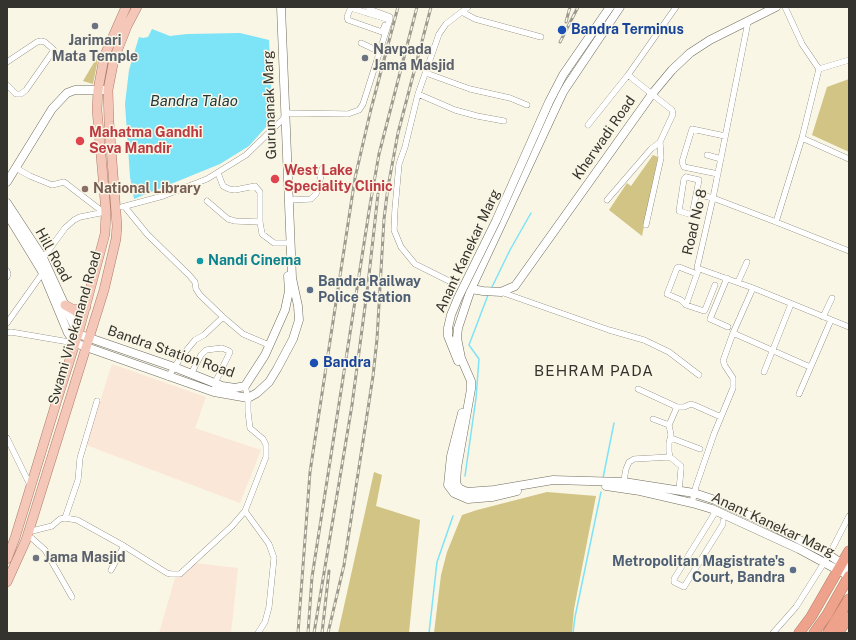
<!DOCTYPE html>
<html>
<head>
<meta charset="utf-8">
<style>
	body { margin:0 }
	#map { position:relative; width:856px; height:640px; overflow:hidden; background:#f9f6e5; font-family:"Public Sans",sans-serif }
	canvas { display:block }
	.frame { position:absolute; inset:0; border:8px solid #35332d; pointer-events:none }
</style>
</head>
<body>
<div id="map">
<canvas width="856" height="640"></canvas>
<div class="frame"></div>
</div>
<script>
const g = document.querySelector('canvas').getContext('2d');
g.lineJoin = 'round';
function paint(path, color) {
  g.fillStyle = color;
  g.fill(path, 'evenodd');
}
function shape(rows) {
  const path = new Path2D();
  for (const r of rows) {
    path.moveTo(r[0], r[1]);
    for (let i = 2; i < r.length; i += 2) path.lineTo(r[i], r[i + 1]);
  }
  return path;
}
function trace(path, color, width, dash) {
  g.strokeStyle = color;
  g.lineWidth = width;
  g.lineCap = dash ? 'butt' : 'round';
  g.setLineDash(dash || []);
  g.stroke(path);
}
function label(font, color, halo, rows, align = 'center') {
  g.font = font + ' "Public Sans",sans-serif';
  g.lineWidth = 3;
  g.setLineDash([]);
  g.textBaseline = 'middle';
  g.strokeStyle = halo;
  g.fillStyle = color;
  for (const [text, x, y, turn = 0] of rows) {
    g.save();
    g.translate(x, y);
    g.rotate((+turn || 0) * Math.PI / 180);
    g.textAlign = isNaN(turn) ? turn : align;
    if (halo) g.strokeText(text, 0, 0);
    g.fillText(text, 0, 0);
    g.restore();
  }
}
const industrial = shape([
	[112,364,206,397,195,428,261,450,240,503,86,445],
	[194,563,238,568,231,633,159,633,175,578]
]);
const green = shape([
	[99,54,93,84,83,81],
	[849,79,849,152,812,135,827,87],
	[653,155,658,157,642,236,609,210,627,183,631,186],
	[374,472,382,475,376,506,420,520,409,633,338,633],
	[547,492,596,496,574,609,572,633,434,633,441,575,447,552,462,515,477,510]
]);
const water = shape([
	[152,29,170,36,187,34,240,33,269,40,272,109,266,127,249,146,220,164,134,199,130,177,125,104,129,70,139,37,143,38,148,37]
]);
const stream = shape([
	[491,289,510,250,531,213],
	[465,476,476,398,479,359,469,345,488,295],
	[603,478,614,423],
	[429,633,437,562,453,516],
	[573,633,575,617,601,492]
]);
const street = shape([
	[351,7,347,17,348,20,382,32,385,25],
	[785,7,802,44,819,69],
	[351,8,387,19],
	[462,12,475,19,541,37],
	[748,22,713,198,697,268,753,288,849,327],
	[361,43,380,52],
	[7,62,37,42,41,41,45,42,54,50,26,90,21,94,16,94,7,85],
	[426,73,470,89,510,98,527,105],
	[418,94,455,110,477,116,504,121],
	[286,113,348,114,359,110,363,104,390,19,390,17,388,16,369,9,367,13],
	[588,125,628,75],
	[802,138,849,159],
	[707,155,721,159],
	[16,168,30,176,52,185,64,182,103,212],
	[218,173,223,186,229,189,235,190,255,186,260,192,260,222,262,234,274,243,286,243],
	[718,174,684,167,682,162,692,129,725,136],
	[686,177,699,180,692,215,679,211,684,179,686,177],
	[697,194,713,198,776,222,849,251],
	[290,200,311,199,316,194,319,186,322,169],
	[607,200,651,149,660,142,673,114,672,110,628,75,676,7],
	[207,201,228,219,235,221,260,222],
	[122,207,163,196,207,179,246,155,284,118,286,118],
	[125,207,147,234,189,275,195,282,196,289,200,295,223,317,243,334,269,345],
	[776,222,802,138,819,69,849,60],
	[646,225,661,158,660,142],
	[43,258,65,228,74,220,80,217,105,212],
	[7,271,8,274,7,277],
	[697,274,679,267,677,268,667,294,681,300,686,305,704,311,705,310,715,285],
	[727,278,710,319,728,327],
	[738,282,747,262],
	[467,288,457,285,415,264,401,247,394,230,395,209,399,164,405,147,418,94,439,34,446,24,468,7],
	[501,292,609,330,644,340,669,352,699,375],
	[686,305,698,271],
	[823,317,832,298],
	[7,323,44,271],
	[7,333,11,332,75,343],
	[733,333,810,367],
	[764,372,791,304],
	[191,374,201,355,206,350,222,348,229,351,230,352,215,383,215,387],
	[168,377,181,357,195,340,204,335,223,317],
	[638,389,677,407],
	[799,394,831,320],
	[653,419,669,425],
	[7,438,30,485],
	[671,438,700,449],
	[623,485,626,469,629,462,634,459,670,457],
	[679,491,681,469,681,466,670,457,669,452,669,443,671,435,669,425,677,407,684,407,691,404,694,405,721,417],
	[692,503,696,486,714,434,733,388,733,378,725,366,723,361,733,333,753,288],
	[245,511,269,544,274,558,269,607,265,622,258,633],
	[716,511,674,579,674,582,684,587,723,524,723,521],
	[65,518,78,480,80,458,97,401],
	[28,532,52,526,60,519,65,518,77,520,124,546,167,573,171,574,180,574,232,526,245,511,266,457,266,445,263,439,250,428,248,412,248,398,245,386],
	[27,534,45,550,72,597],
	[111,570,124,546],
	[773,633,796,607,829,555,849,516]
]);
const secondary = shape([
	[620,7,563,92,471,289,458,328,457,338,461,358,471,381,471,389,457,468,456,484,460,489,467,492,494,490,553,480,624,482,694,493,715,500,768,524,829,555,849,568],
	[7,182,52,109,67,93,75,90,104,90],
	[7,203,43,258,78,334,174,367,222,386,235,388,245,386,265,355,285,310,289,291,288,276],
	[7,214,43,273,68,333,75,343,214,392,248,398,257,393,269,382,277,369,293,339,299,320,298,306,292,278,281,7],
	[471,289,483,291,501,292,515,286,652,94,672,70,690,53,710,40,776,7],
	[448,328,448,336,458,361],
	[462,413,451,456,448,485,454,493,468,499,492,497,517,491],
	[606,486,640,491,692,503,712,509,799,549,849,576]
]);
const primary = shape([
	[65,305,74,310,86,307],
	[7,559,15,538,57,400,78,334,105,234,106,212,97,110,98,90,104,57,126,7],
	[7,582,26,540,104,290,116,239,117,226,109,122,108,90,114,59,127,26,137,7]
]);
const highway = shape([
	[799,633,811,617,849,551],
	[814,633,827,615,849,576],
	[828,633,849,599],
	[838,633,849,617]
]);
const rail = shape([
	[566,22,570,7],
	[560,42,578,7],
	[298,633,310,472,355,178,371,109,398,7],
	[308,633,312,577,370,205,379,154,417,7],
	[314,633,352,405,368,284,378,194],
	[322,633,329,571],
	[328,633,344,565,373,376,377,339,384,219,388,187,398,133,431,7]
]);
const secondaryBridge = shape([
	[448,328,451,315,458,298,496,221,549,102,563,75,610,7]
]);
const markers = [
	[95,26,4,"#6b7280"],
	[562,30,5,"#1a4fb4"],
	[365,58,4,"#6b7280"],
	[80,141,5,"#e0444e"],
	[275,179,5,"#e0444e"],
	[85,189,4,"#8d6e63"],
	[200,261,4,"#0f9aa8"],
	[310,290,4,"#5c6f8a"],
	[314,363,5,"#1a4fb4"],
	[36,558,4,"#6b7280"],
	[793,570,4,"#5c6f8a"]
];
const transitNames = [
	["Bandra Terminus",571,30],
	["Bandra",323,363]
];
const worshipNames = [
	["Jarimari",95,41,"center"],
	["Mata Temple",95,57,"center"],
	["Navpada",373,50],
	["Jama Masjid",373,66],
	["Jama Masjid",44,558]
];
const streetNames = [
	["Gurunanak Marg",270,105,-92],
	["Kherwadi Road",604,138,-55],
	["Road No 8",695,222,-77],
	["Anant Kanekar Marg",468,251,-65],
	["Hill Road",53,255,61],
	["Swami Vivekanand Road",75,328,-74],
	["Bandra Station Road",171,352,19],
	["Anant Kanekar Marg",773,525,25]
];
const healthNames = [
	["Mahatma Gandhi",89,133],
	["Seva Mandir",89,149],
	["West Lake",284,171],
	["Speciality Clinic",284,187]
];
const educationNames = [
	["National Library",93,189]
];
const cultureNames = [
	["Nandi Cinema",208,261]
];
const serviceNames = [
	["Bandra Railway",318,282],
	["Police Station",318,298],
	["Metropolitan Magistrate's",785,562,"right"],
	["Court, Bandra",785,578,"right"]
];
const waterNames = [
	["Bandra Talao",194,101]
];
const neighbourhoodNames = [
	["BEHRAM PADA",594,371]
];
paint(industrial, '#fbe7d8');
paint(green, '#d1c485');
paint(water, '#7de3f7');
trace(stream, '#7de3f7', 1.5);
trace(street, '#6f6c5e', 6);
trace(secondary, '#6f6c5e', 9);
trace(primary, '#ae7b6a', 10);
trace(highway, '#ae7b6a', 11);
trace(street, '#fff', 5.5);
trace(secondary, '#fff', 8);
trace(primary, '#f5c7b9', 9);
trace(highway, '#efa28b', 10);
trace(rail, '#9c9a8e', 3);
trace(rail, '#f9f6e5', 1.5, [4.5]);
trace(secondaryBridge, '#6f6c5e', 9, []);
trace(secondaryBridge, '#fff', 8);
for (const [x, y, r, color] of markers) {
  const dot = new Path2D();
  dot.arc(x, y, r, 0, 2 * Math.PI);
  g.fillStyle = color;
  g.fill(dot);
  trace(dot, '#f9f6e5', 1.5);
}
label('bold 14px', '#164399', '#f9f6e5', transitNames, 'left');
label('bold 14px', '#5b616d', '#f9f6e5', worshipNames, 'left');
label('14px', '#35332d', '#f9f6e5', streetNames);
label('bold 14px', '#be3a42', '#f9f6e5', healthNames, 'left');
label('bold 14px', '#785e54', '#f9f6e5', educationNames, 'left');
label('bold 14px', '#0d838f', '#f9f6e5', cultureNames, 'left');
label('bold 14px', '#4e5e75', '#f9f6e5', serviceNames, 'left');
label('italic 15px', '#21393e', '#f9f6e5', waterNames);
g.letterSpacing = '1px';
label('15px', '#35332d', '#f9f6e5', neighbourhoodNames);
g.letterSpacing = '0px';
</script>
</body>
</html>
